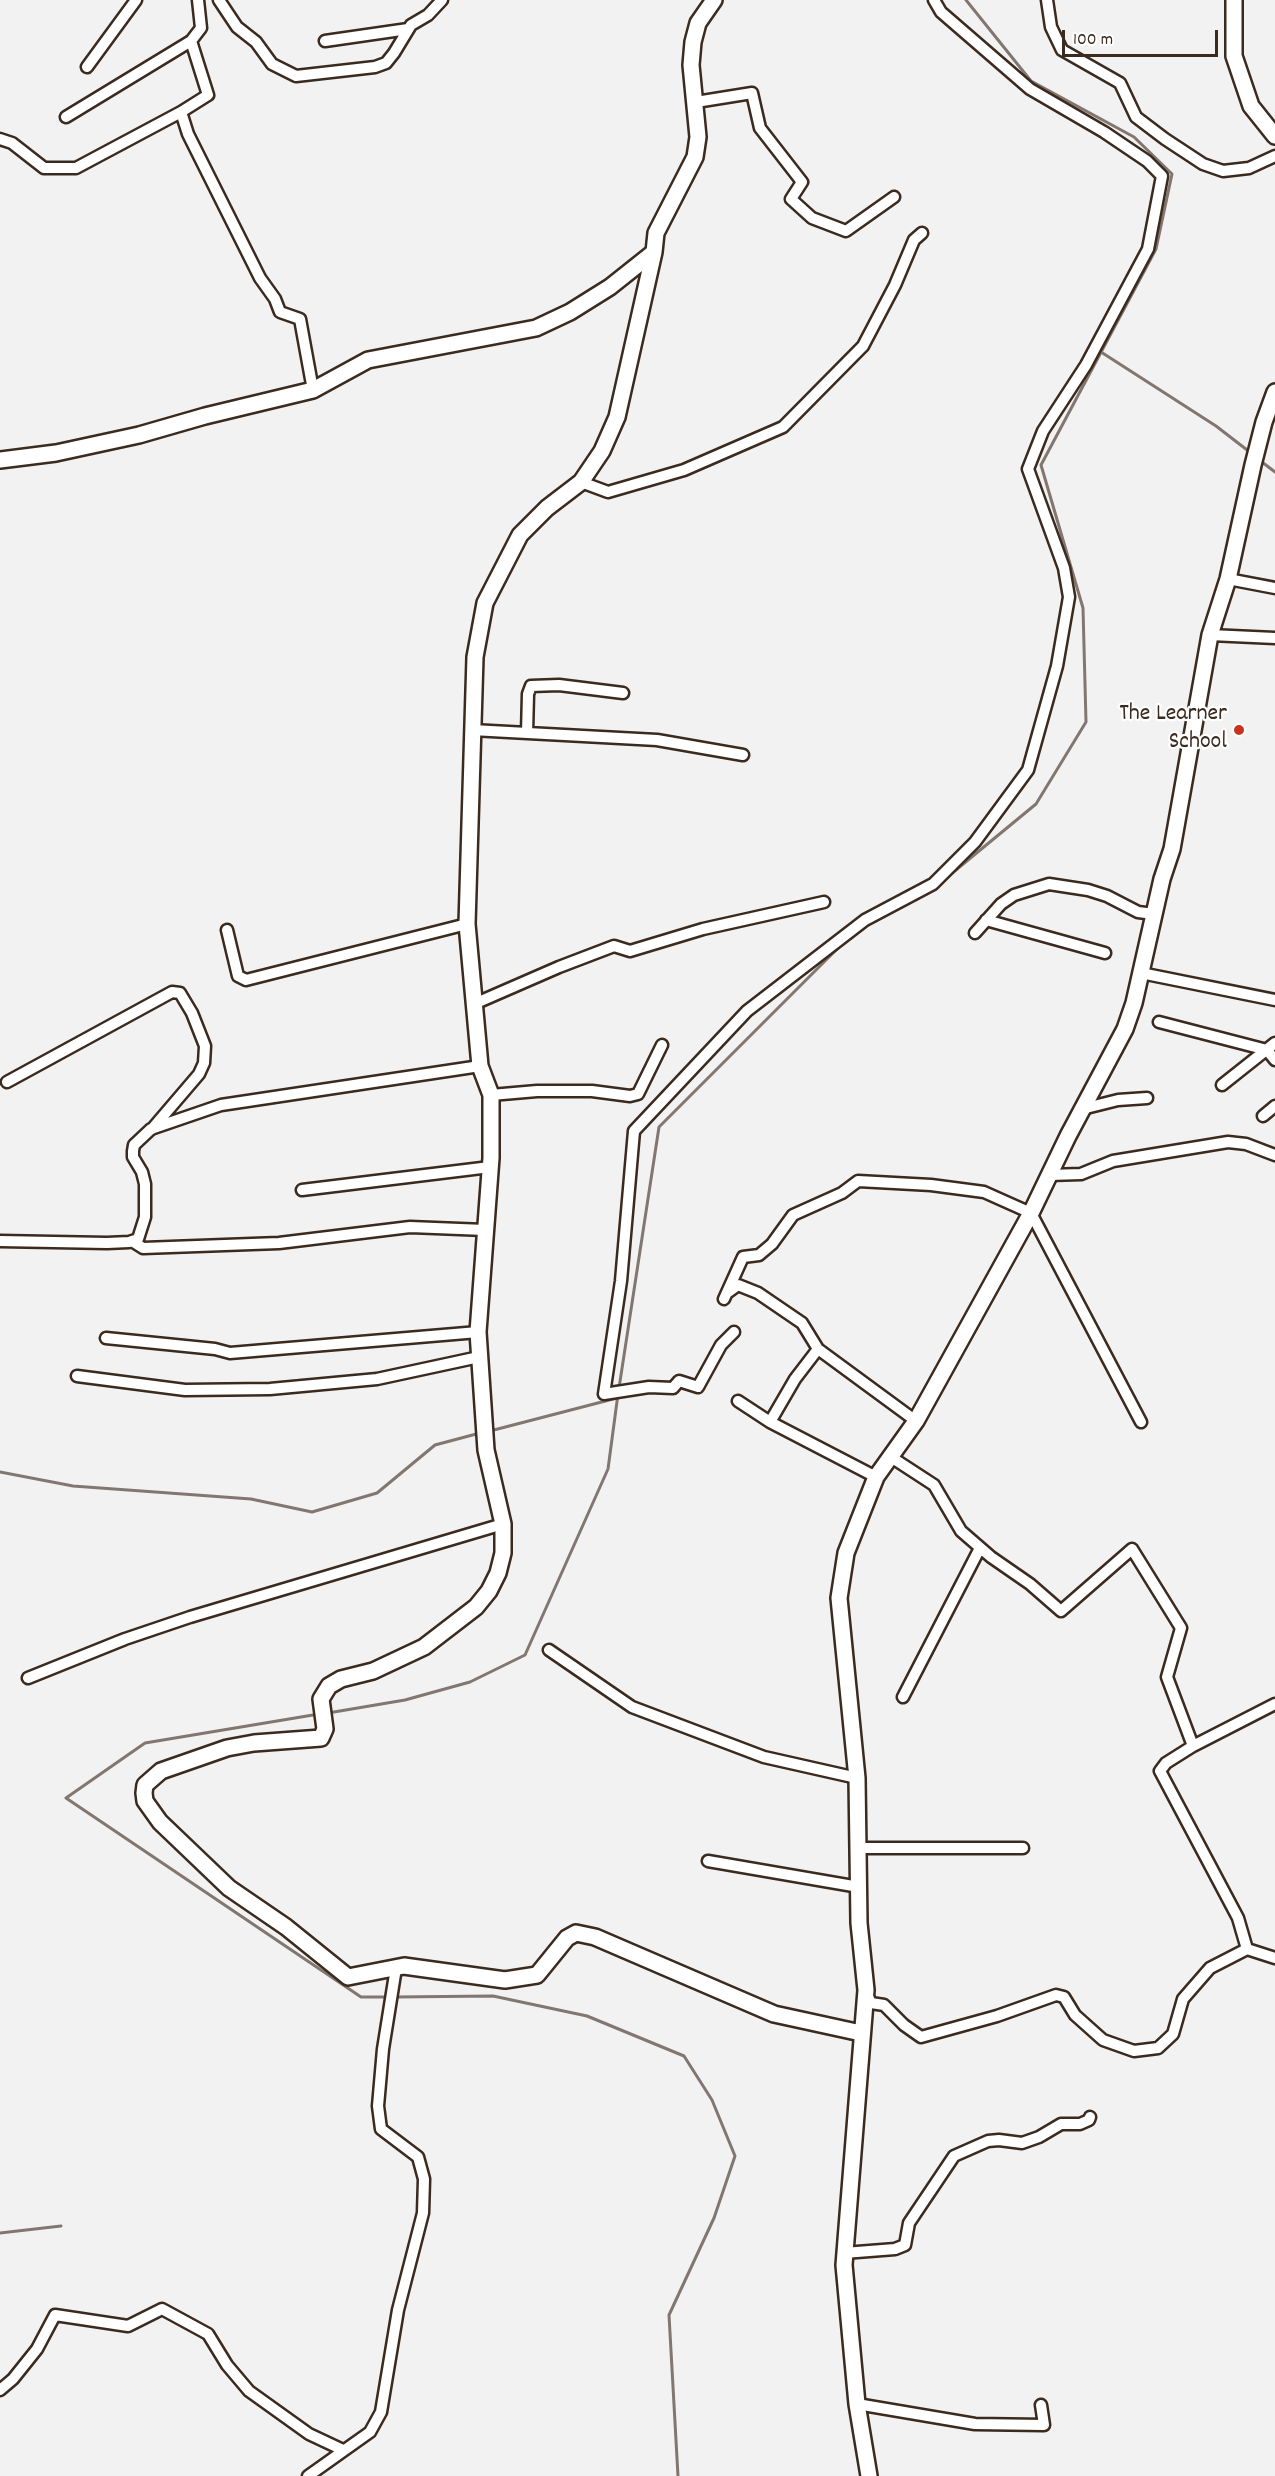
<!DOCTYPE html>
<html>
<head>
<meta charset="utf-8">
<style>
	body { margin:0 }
	#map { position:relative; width:1275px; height:2476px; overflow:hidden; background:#f3f2f2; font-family:Dekko,sans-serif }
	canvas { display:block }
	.scale { position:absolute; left:1062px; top:30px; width:156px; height:27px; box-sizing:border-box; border:3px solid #3b2a1e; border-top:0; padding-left:8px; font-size:18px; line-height:21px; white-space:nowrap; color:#3b2a1e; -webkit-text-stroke:4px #fff; paint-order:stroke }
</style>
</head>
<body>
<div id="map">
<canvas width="1275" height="2476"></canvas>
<div class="scale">100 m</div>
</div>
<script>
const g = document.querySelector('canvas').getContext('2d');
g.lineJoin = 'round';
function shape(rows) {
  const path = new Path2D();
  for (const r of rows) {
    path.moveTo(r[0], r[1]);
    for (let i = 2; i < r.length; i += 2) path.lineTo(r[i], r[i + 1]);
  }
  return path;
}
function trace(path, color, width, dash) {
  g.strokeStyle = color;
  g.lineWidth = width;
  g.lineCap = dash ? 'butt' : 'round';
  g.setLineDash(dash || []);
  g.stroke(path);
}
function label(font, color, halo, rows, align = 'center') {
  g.font = font + ' Dekko,sans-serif';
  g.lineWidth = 4.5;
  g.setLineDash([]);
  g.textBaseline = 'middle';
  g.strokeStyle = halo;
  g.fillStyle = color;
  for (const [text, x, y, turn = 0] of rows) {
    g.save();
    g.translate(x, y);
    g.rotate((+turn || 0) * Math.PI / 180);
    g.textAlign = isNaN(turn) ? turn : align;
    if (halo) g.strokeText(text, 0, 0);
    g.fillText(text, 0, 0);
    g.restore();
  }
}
const stream = shape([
	[1101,352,1216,426,1251,453],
	[1258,459,1275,472],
	[945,879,1036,804,1086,722,1083,608,1041,465,1156,249,1172,174,1134,137,1031,81,966,0],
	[619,1388,659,1127,843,943],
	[490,1431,617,1398],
	[0,1472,73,1486,251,1499,312,1512,377,1493,435,1445,480,1433],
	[328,1713,405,1700,470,1682,525,1655,608,1469,618,1394],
	[319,1714,145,1743,66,1798,361,1997,388,1997],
	[395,1997,493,1996,587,2016,684,2056,712,2100,735,2156,714,2218,669,2315,678,2476],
	[0,2233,61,2226]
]);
const street = shape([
	[219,0,237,27,256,42,272,64,296,76,375,67,386,63,394,53,411,25,428,15,442,0],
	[1047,0,1051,27,1062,50,1120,83,1136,117,1165,139,1203,164,1223,171,1249,168,1275,156],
	[191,41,208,95,181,112,188,134,260,278,275,299,280,312,300,319,313,390],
	[325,41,408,29],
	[87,67,136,0],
	[696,102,752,93,760,128,802,182,791,199,812,218,846,231,894,197],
	[66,117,191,41,201,28,198,0],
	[0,139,12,143,44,168,76,168,181,112],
	[581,482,608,492,684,470,783,427,863,346,895,285,914,240,922,233],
	[1228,579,1275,588],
	[1210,635,1275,638],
	[472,730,657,740,743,755],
	[527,733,528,694,531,686,559,685,623,693],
	[986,920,1105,953],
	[227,930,238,976,246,980,467,924],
	[975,933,1001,904,1014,895,1049,884,1088,890,1107,896,1138,912,1154,914],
	[1141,973,1275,1000],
	[474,1004,559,967,614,946,630,951,703,929,824,902],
	[1159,1022,1267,1050,1275,1060],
	[7,1082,172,992,180,993,192,1013,205,1046,204,1063,199,1074,152,1129],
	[1222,1085,1275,1043],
	[491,1095,537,1091,592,1091,630,1096,638,1094,662,1045],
	[1082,1109,1118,1100,1147,1098],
	[1263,1116,1275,1106],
	[1049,1175,1081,1174,1113,1161,1228,1142,1246,1144,1275,1155],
	[302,1190,490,1167],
	[0,1241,107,1243,129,1242,138,1239,145,1217,145,1184,142,1172,133,1157,133,1151,134,1145,151,1129,221,1105,480,1066],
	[132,1241,143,1248,279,1243,410,1227,485,1230],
	[727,1293,738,1285,758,1293,802,1323,818,1349,916,1421],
	[724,1299,743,1257,759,1255,772,1244,793,1215,842,1193,858,1181,931,1185,984,1192,1031,1213,1141,1422],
	[734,1332,721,1345,698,1387,679,1381,673,1388,649,1387,604,1394,621,1281,634,1131,747,1011,865,920,933,884,975,842,1028,770,1057,666,1069,597,1064,568,1028,469,1043,431,1086,365,1148,249,1162,176,1147,161,1104,132,1030,89,941,12,934,0],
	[106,1338,215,1349,230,1353,478,1332],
	[77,1376,185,1390,270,1389,377,1379,479,1357],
	[738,1401,770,1422,876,1477],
	[770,1422,795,1379,818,1349],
	[891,1457,934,1485,961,1531,991,1557,1030,1584,1061,1611,1132,1549,1181,1628,1167,1677,1193,1746,1166,1763,1160,1771,1238,1918,1247,1949,1275,1958],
	[549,1650,632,1707,764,1757,857,1778],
	[28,1678,125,1639,190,1617,503,1524],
	[903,1697,980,1548],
	[1193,1746,1275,1704],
	[858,1848,1023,1848],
	[708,1861,859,1887],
	[866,1992,871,2003,884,2005,904,2025,921,2037,997,2016,1056,1995,1064,1997,1075,2015,1103,2040,1134,2051,1158,2048,1173,2034,1183,1999,1210,1968,1247,1949],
	[844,2253,895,2249,905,2245,909,2223,954,2156,988,2141,999,2140,1022,2143,1039,2137,1061,2124,1080,2124,1089,2120,1090,2117],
	[0,2390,13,2379,37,2349,55,2315,128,2326,162,2309,208,2334,227,2365,249,2391,309,2434,343,2450],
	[857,2404,975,2424,1044,2425,1041,2405],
	[308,2476,370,2432,381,2412,398,2310,423,2213,424,2179,418,2157,381,2129,378,2106,383,2049,396,1968]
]);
const secondary = shape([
	[714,0,698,23,693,42,691,65,698,137,695,157,656,233,654,252,617,417,602,451,581,482,547,508,520,535,485,603,475,657,467,924,480,1066,491,1095,491,1158,478,1332,486,1450,503,1524,503,1553,498,1573,489,1591,476,1607,424,1647,373,1671,341,1679,329,1686,321,1699,325,1729,321,1738,254,1743,227,1748,161,1771,145,1785,144,1793,145,1801,160,1822,229,1888,286,1927,348,1977,404,1966,505,1980,537,1975,567,1938,576,1933,595,1937,774,2014,861,2033],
	[1234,0,1234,56,1251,106,1275,136],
	[0,460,56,453,139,435,205,416,313,390,368,360,536,328,570,312,610,287,654,252],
	[869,2476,857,2404,844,2265,866,1990,859,1923,857,1778,839,1598,846,1553,876,1477,916,1421,1031,1213,1068,1136,1125,1029,1134,1003,1162,879,1172,849,1210,635,1228,579,1253,465,1264,422,1275,392]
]);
const markers = [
	[1239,730,6,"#c8321e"]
];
const poiNames = [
	["The Learner",1227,716],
	["School",1227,744]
];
trace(stream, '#827770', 3);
trace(street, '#3b2a1e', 15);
trace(secondary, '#3b2a1e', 20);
trace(street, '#fff', 10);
trace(secondary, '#fff', 15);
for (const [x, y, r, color] of markers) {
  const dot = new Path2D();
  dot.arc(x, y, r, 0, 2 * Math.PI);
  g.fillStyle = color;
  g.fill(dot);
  trace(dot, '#fff', 2);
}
label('24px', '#3b2a1e', '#fff', poiNames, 'right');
</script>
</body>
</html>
